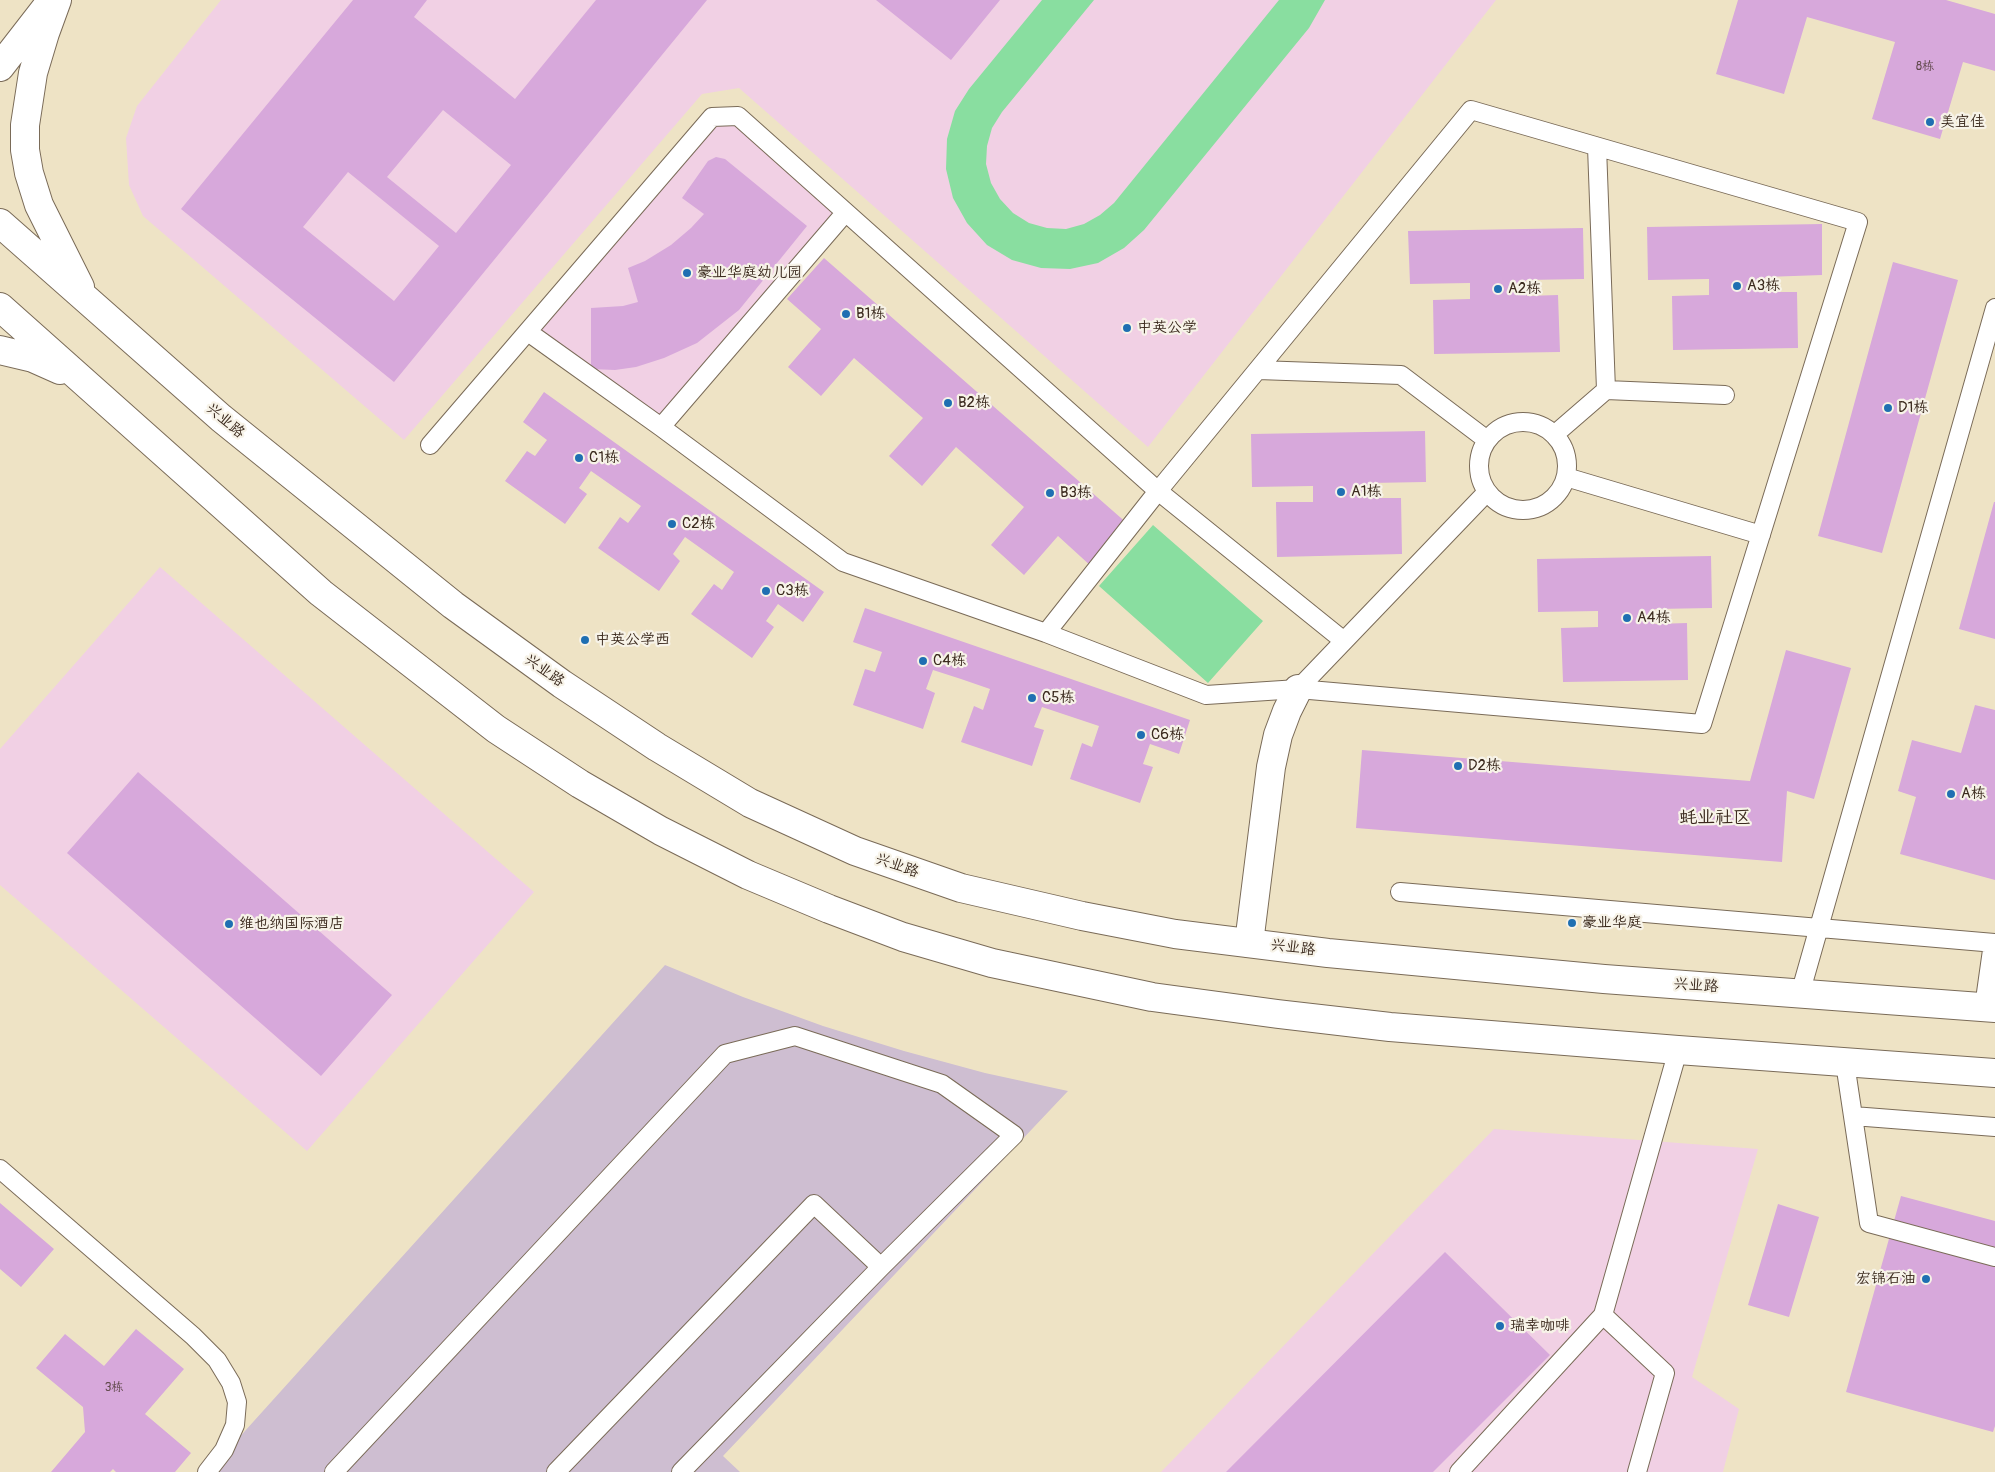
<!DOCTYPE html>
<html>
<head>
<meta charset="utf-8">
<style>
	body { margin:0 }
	canvas { display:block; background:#eee3c5 }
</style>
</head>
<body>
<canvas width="1995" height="1472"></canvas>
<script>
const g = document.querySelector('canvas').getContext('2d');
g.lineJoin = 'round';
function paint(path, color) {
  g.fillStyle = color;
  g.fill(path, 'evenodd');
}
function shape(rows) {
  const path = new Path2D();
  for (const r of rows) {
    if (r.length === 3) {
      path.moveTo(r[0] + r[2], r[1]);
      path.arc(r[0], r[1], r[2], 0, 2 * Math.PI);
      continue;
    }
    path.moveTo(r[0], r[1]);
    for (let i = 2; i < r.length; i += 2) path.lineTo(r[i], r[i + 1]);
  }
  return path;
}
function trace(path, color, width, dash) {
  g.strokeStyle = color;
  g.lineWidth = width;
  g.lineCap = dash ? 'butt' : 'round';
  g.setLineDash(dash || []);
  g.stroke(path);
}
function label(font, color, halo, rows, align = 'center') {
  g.font = font + ' Pangolin,"LXGW WenKai TC",sans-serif';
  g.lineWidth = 4.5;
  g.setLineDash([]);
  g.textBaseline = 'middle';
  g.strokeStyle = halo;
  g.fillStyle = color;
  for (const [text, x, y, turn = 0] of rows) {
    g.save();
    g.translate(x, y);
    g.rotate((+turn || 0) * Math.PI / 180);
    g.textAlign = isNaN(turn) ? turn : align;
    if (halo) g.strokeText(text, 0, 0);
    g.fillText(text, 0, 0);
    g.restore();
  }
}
const built = shape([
	[221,0,1496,0,1148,447,739,88,702,94,404,440,143,216,129,185,126,138,137,106],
	[735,121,838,215,661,419,536,331,715,122],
	[160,567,534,892,307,1151,0,885,0,749],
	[1494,1129,1758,1149,1692,1377,1739,1409,1723,1472,1161,1472]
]);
const industrial = shape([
	[665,965,743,997,823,1026,904,1051,985,1073,1068,1091,723,1456,740,1472,208,1472]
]);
const green = shape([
	[1042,0,1094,0,1002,112,992,128,987,146,986,164,991,183,1000,199,1013,213,1029,223,1047,228,1066,229,1084,224,1100,215,1114,203,1279,0,1325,0,1309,28,1144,230,1124,248,1098,263,1070,269,1041,268,1012,260,987,245,967,223,953,198,946,169,947,139,955,111,969,89],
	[1153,525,1263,621,1208,683,1099,586]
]);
const building = shape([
	[353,0,427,0,414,17,515,99,596,0,707,0,394,382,181,209],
	[443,110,511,165,456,233,387,177],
	[348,172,439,246,394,301,303,227],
	[876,0,1000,0,951,60],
	[1738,0,1946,0,1995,14,1995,71,1963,62,1940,139,1872,119,1895,42,1807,17,1784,94,1716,74],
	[716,157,725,159,807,226,739,310,697,343,664,358,636,367,615,370,591,369,591,308,623,306,638,302,628,268,645,261,671,245,691,228,704,214,682,198,708,161],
	[1822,224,1822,275,1765,277,1765,292,1797,292,1798,348,1673,350,1672,296,1709,295,1709,279,1648,280,1647,227],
	[1583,228,1584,279,1526,280,1527,296,1558,295,1560,352,1434,354,1433,300,1470,299,1470,283,1410,284,1408,231],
	[824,258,1129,525,1092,567,1058,536,1024,575,991,545,1024,507,956,447,922,486,889,456,923,418,854,358,821,396,788,367,821,329,787,299],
	[1893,262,1958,280,1882,553,1818,536],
	[544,392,824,592,803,622,778,604,766,621,774,627,752,658,691,614,714,584,722,590,734,572,685,537,673,554,680,561,659,591,598,548,620,517,628,523,641,506,591,471,579,488,587,494,565,524,505,481,527,451,535,456,547,440,523,422],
	[1425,431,1426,482,1369,483,1369,498,1401,498,1402,554,1277,557,1276,502,1313,502,1313,486,1252,487,1251,434],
	[1994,502,1995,502,1995,639,1959,629],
	[1711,556,1712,608,1655,609,1655,624,1687,623,1688,680,1563,682,1561,628,1598,627,1598,611,1538,612,1537,559],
	[865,608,1190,720,1179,754,1150,744,1143,764,1153,767,1140,803,1070,779,1082,743,1092,747,1099,726,1042,707,1034,727,1044,730,1032,766,961,742,974,706,983,710,990,689,961,679,933,670,926,689,935,693,923,729,853,705,865,669,875,672,882,652,853,642],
	[1786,650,1851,668,1814,799,1787,791,1782,862,1356,828,1362,750,1750,781],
	[1975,705,1995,710,1995,880,1900,854,1916,797,1898,791,1912,740,1961,753],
	[138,772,392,995,321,1076,67,853],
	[1901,1196,1995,1221,1995,1426,1993,1432,1846,1392],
	[0,1203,54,1249,21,1287,0,1269],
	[1778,1204,1819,1217,1789,1317,1748,1305],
	[1445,1252,1550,1355,1433,1472,1226,1472],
	[136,1329,184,1369,145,1414,191,1453,175,1472,116,1472,113,1469,110,1472,51,1472,85,1432,83,1407,36,1368,65,1334,104,1366]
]);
const lane = shape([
	[1258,370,1401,375,1487,440],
	[1606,390,1725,395],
	[1523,466,44],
	[661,427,845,213],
	[1554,435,1606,390,1597,147],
	[430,445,712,117,738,116,1158,491,1471,110,1858,222,1702,724,1298,689,1206,695,1046,633,843,562,661,427,528,332],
	[1566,477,1761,535],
	[1046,633,1158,491,1344,641],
	[1298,689,1487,492],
	[1400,892,1995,943],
	[1800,994,1995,308],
	[1984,1007,1993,943],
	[1845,1063,1869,1223,1995,1257],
	[1853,1116,1995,1127],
	[0,1169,193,1336,217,1360,231,1383,237,1402,235,1425,224,1450,207,1472],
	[1603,1315,1665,1373,1637,1472],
	[334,1472,725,1054,795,1036,942,1084,1014,1135,881,1267,681,1472],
	[556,1472,814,1204,881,1267],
	[1459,1472,1603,1315,1678,1050]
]);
const street = shape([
	[1249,943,1271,767,1278,735,1287,711,1298,689]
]);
const secondary = shape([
	[57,0,45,33,33,73,25,125,25,150,29,173,39,205,80,287],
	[0,67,45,9],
	[0,223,221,418,453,605,562,684,657,747,750,803,855,851,961,888,1082,916,1175,934,1328,953,1604,979,1995,1008],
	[0,307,321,593,496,729,580,784,661,831,748,875,829,909,903,937,992,963,1152,997,1278,1014,1390,1027,1678,1050,1995,1073],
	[0,350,33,358,60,370]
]);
const markers = [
	[1930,122,5,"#1f6fb2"],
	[687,273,5,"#1f6fb2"],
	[1737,286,5,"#1f6fb2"],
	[1498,289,5,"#1f6fb2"],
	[846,314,5,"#1f6fb2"],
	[1127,328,5,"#1f6fb2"],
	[948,403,5,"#1f6fb2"],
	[1888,408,5,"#1f6fb2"],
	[579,458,5,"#1f6fb2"],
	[1341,492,5,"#1f6fb2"],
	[1050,493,5,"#1f6fb2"],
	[672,524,5,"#1f6fb2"],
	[766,591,5,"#1f6fb2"],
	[1627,618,5,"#1f6fb2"],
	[585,640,5,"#1f6fb2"],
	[923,661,5,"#1f6fb2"],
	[1032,698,5,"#1f6fb2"],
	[1141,735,5,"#1f6fb2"],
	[1458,766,5,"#1f6fb2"],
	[1951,794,5,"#1f6fb2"],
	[1572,923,5,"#1f6fb2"],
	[229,924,5,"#1f6fb2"],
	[1926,1279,5,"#1f6fb2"],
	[1500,1326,5,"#1f6fb2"]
];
const numberNames = [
	["8栋",1925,67],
	["3栋",114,1388]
];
const poiNames = [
	["美宜佳",1940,122],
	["豪业华庭幼儿园",697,273],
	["A3栋",1747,286],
	["A2栋",1508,289],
	["B1栋",856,314],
	["中英公学",1137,328],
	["B2栋",958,403],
	["D1栋",1898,408],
	["C1栋",589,458],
	["A1栋",1351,492],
	["B3栋",1060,493],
	["C2栋",682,524],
	["C3栋",776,591],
	["A4栋",1637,618],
	["中英公学西",595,640],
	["C4栋",933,661],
	["C5栋",1042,698],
	["C6栋",1151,735],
	["D2栋",1468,766],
	["A栋",1961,794],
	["豪业华庭",1582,923],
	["维也纳国际酒店",239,924],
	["宏锦石油",1916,1279,"right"],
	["瑞幸咖啡",1510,1326]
];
const streetNames = [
	["兴业路",225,421,40],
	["兴业路",544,671,35],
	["兴业路",897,866,19],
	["兴业路",1293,948,7],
	["兴业路",1696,986,4]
];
const quarterNames = [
	["蚝业社区",1715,818]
];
paint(built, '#f1d0e4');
paint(industrial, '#cebed1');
paint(green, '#89dea0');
paint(building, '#d7a8db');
trace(lane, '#7a6b58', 20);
trace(street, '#7a6b58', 30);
trace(secondary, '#7a6b58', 30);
trace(lane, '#fff', 18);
trace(street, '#fff', 28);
trace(secondary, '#fff', 28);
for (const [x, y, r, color] of markers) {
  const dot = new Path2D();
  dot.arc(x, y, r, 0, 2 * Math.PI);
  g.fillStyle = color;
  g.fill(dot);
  trace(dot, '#f7f3e8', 2);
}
label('12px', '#624a4d', null, numberNames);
label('15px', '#3b2a1e', '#f7f3e8', poiNames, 'left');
label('15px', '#3b2a1e', '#f7f3e8', streetNames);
label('18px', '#3b2a1e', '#f7f3e8', quarterNames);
</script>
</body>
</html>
